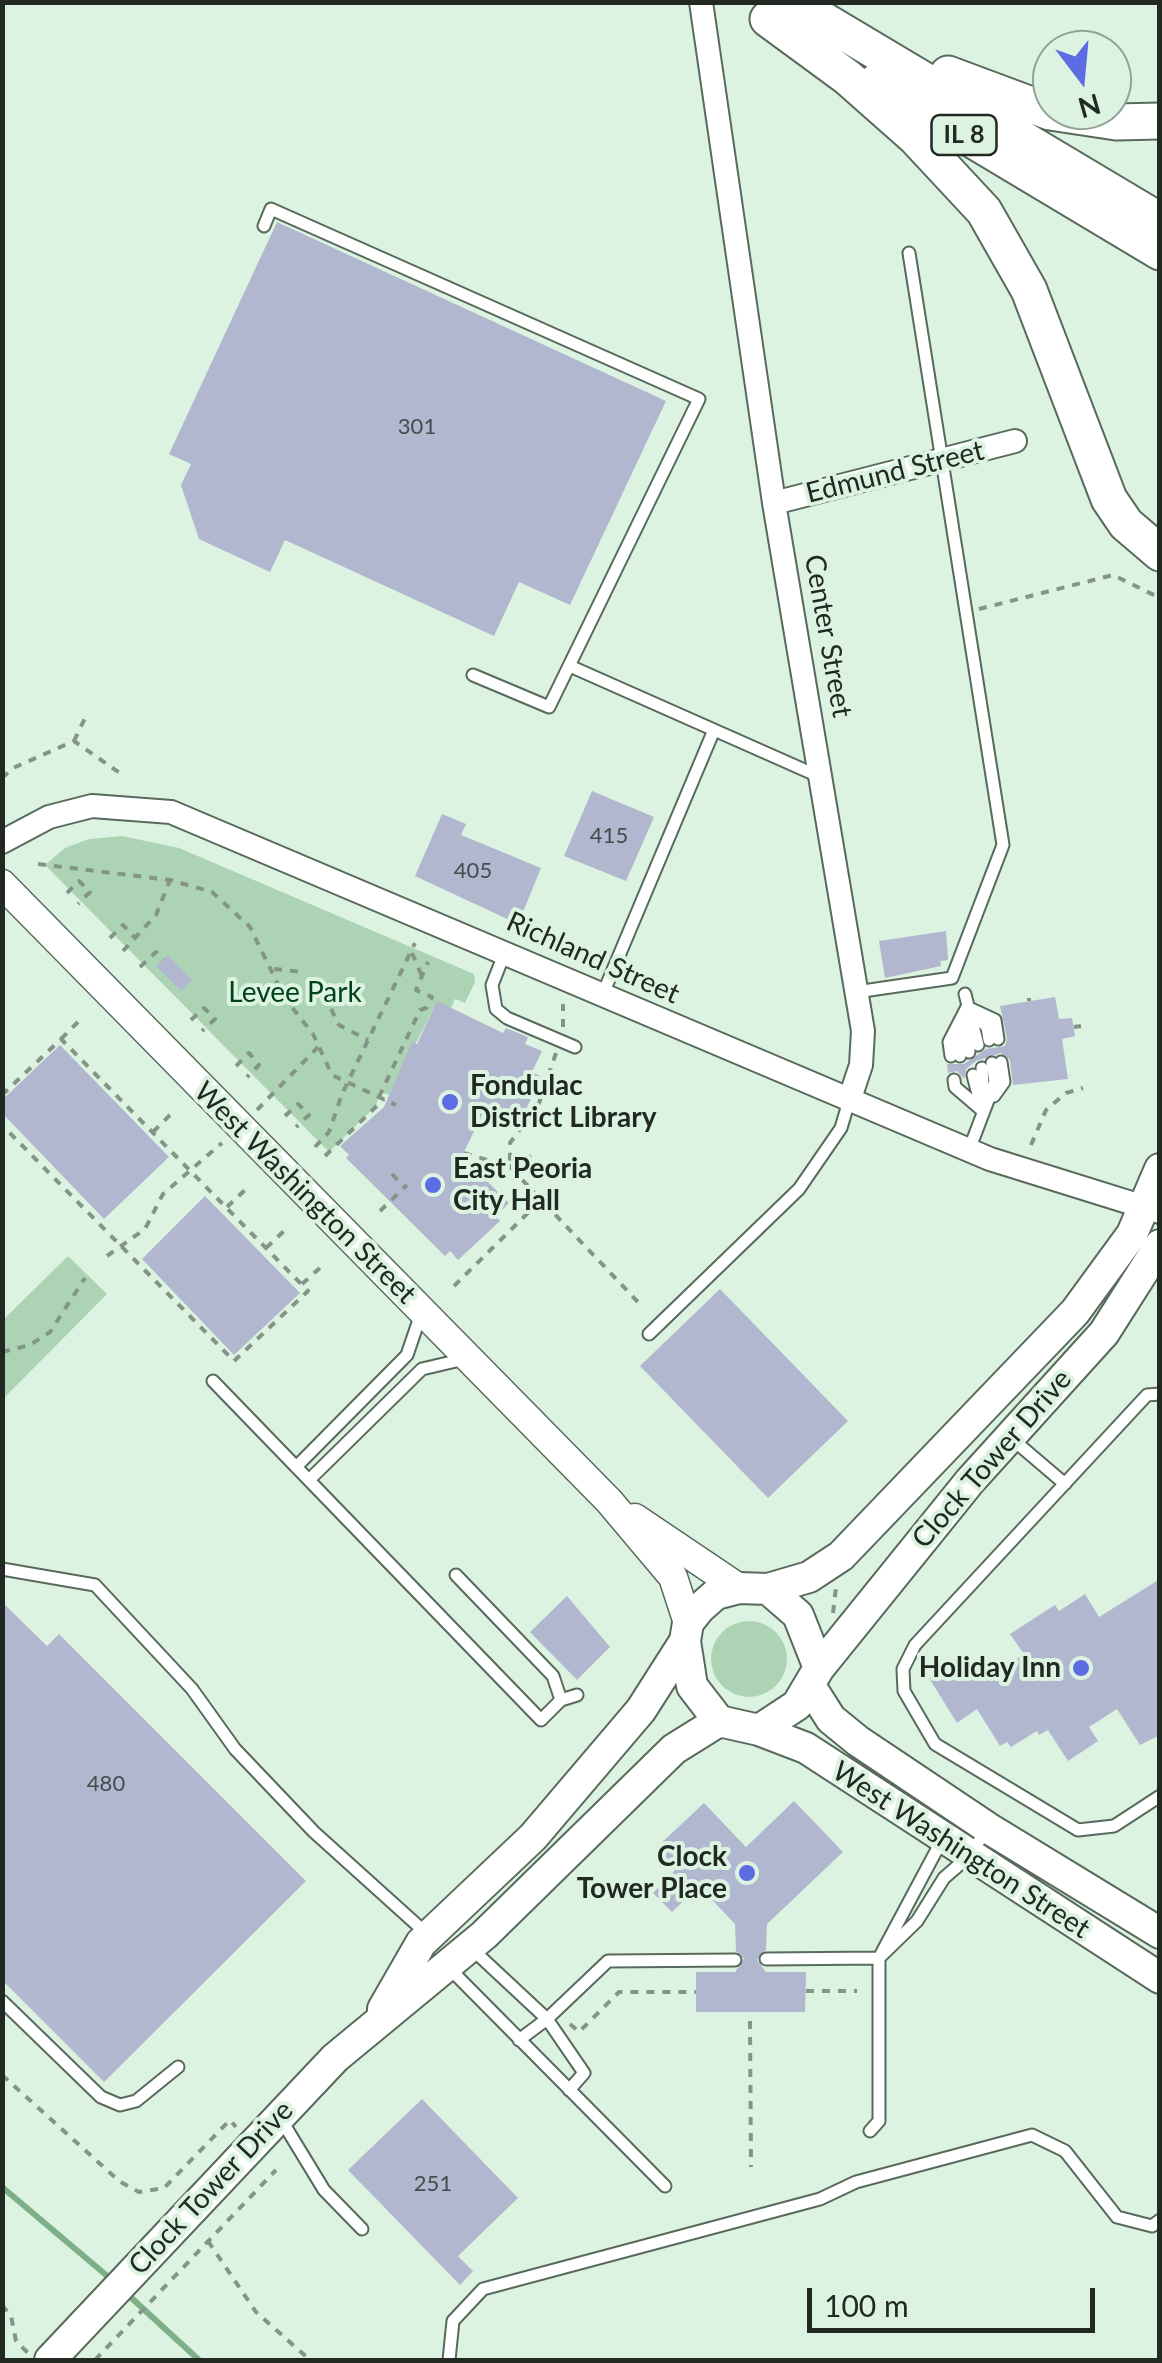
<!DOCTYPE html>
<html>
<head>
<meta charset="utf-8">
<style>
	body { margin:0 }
	#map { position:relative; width:1162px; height:2363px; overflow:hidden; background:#ddf3e1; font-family:Lato,sans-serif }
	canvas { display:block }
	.frame { position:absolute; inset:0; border:5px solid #212922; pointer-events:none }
	.north { position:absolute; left:1032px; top:30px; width:100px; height:100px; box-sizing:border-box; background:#ddf3e1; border:2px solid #92a295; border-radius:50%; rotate:164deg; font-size:28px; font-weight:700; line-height:40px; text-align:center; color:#212922 }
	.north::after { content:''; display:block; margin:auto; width:35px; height:45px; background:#5c6ce3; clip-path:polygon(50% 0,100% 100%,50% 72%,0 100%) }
	.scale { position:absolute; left:807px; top:2288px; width:288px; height:45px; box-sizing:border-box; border:5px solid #212922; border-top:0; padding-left:12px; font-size:30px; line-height:35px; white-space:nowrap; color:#212922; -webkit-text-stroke:8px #ddf3e1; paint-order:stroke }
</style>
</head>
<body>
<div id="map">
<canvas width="1162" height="2363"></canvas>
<div class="frame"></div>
<div class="north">N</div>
<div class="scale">100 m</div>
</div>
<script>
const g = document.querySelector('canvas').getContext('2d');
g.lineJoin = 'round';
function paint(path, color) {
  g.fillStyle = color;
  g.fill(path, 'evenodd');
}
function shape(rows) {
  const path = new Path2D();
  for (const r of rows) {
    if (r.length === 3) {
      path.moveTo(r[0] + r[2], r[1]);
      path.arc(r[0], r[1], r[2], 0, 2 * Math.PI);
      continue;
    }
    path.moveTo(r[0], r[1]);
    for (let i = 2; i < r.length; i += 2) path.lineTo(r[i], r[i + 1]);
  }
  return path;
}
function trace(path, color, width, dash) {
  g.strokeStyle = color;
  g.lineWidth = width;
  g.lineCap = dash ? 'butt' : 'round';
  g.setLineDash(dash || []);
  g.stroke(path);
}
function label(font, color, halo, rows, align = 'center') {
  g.font = font + ' Lato,sans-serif';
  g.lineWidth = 8;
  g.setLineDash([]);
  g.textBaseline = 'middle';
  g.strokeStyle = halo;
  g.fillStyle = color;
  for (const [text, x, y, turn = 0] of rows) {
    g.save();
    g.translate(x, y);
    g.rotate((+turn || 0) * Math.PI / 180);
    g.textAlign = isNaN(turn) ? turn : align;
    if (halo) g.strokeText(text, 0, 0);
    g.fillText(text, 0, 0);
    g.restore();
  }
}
const green = shape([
	[122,836,179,848,474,974,475,982,465,1003,455,999,451,1008,437,1002,389,1095,380,1092,376,1106,329,1152,45,865,65,848,89,839],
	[68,1256,107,1294,3,1399,3,1320],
	[749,1659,38]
]);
const stream = shape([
	[2,2187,112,2280],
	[125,2292,199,2360]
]);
const building = shape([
	[277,222,666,401,570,605,519,582,494,636,285,540,270,572,199,539,181,485,191,464,169,454],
	[592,791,654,817,626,881,564,856],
	[442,814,466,824,461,835,541,868,518,924,415,876],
	[946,931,948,960,940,961,941,966,885,978,879,941],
	[168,955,192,980,181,991,156,966],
	[1055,997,1059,1019,1072,1018,1075,1036,1062,1039,1068,1079,1013,1085,1010,1060,1001,1053,976,1061,966,1069,964,1079,957,1071,948,1073,947,1064,964,1064,986,1049,1005,1046,1007,1038,1000,1006],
	[437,1001,503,1033,506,1028,528,1037,525,1044,542,1051,532,1072,542,1077,523,1115,513,1110,508,1122,484,1111,462,1156,509,1203,496,1216,500,1221,458,1260,450,1251,445,1256,346,1158,349,1155,340,1146,384,1107,412,1042,417,1044],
	[60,1045,169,1157,104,1219,2,1113,2,1100],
	[205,1196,300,1293,234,1355,142,1259],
	[720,1289,848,1421,768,1498,640,1366],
	[1160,1579,1160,1735,1140,1745,1117,1709,1089,1727,1098,1741,1068,1761,1048,1730,1039,1735,1037,1731,1011,1747,1007,1742,1000,1746,977,1709,957,1723,929,1678,959,1663,984,1657,994,1673,1024,1654,1010,1634,1055,1605,1059,1611,1085,1594,1099,1617],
	[567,1596,610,1647,577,1680,530,1632],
	[2,1602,47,1646,59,1634,306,1881,104,2082,2,1980],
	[794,1801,843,1852,767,1924,766,1950,757,1960,766,1972,806,1972,805,2012,696,2012,696,1972,735,1972,744,1959,736,1951,735,1924,699,1886,672,1912,653,1893,675,1870,655,1849,704,1803,746,1847],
	[422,2099,518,2198,458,2256,473,2271,460,2285,348,2170]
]);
const path = shape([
	[979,609,1113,575,1160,598],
	[74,741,86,716],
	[2,778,13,768,74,741,124,776],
	[38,864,170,880,212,892,250,927,284,997,313,1034,332,1075,396,1105],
	[67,893,79,881,90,892,78,904],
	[110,938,123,925,136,939],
	[123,951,156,915,170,880],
	[412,953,422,976],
	[140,967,156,952,163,960],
	[274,969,302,972],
	[1029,998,1029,1001],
	[289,1005,302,997],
	[331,1009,339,1025,368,1040],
	[191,1020,204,1008,215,1019,202,1031],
	[563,1027,563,1004],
	[1074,1027,1081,1026],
	[61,1039,79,1021],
	[556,1053,539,1103,510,1143,510,1167,638,1302],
	[236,1066,249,1053,259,1065,247,1077],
	[2,1095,61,1039,308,1291,234,1361,2,1125],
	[379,1097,420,1010,426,1008,432,997,416,990,428,962],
	[257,1110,318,1047],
	[285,1116,298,1104,309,1115,296,1127],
	[153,1132,171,1114],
	[1031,1145,1046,1110,1066,1093,1083,1088],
	[315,1147,329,1132,342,1094,415,943],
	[464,1153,510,1167,533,1155],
	[325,1156,384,1099],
	[392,1174,405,1188],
	[227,1207,245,1190],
	[380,1211,407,1185],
	[266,1248,285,1230],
	[107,1256,145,1229,163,1194,222,1143],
	[302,1284,321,1267],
	[454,1286,539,1202],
	[2,1352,30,1345,50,1332,85,1278],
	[833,1613,836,1587],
	[806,1991,857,1991],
	[750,2021,751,2167],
	[570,2024,579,2032,619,1992,696,1992],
	[2,2075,119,2181,139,2192,164,2188,230,2120,236,2127],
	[208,2241,256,2312,310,2360],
	[2,2305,11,2316,16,2341,29,2354],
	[95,2360,276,2170]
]);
const service = shape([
	[264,226,271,209,699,399,549,707,473,675],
	[572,667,818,776],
	[505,952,492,985,496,1009,507,1018,575,1047],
	[856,992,952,978,1003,845,909,253],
	[965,994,978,1045],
	[602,996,714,730],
	[967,1007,995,1020,998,1039],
	[973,1013,987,1027,989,1040],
	[966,1026,969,1052],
	[951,1056,949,1042,967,1007],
	[960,1056,960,1030],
	[982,1068,984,1102],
	[973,1075,979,1098],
	[954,1080,955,1087,983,1111],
	[994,1096,1004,1082,1001,1062],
	[969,1150,995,1082,992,1063],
	[649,1334,799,1189,841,1128,849,1101],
	[213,1381,541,1720,561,1700,577,1695],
	[1160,1394,1147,1395,915,1645,903,1669,904,1691,935,1744,1078,1830,1114,1826,1160,1796],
	[1011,1438,1065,1484],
	[296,1467,407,1355,421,1314],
	[309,1480,422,1369,456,1361,465,1353],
	[2,1569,95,1585,192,1689,235,1749,314,1832,426,1933],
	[456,1575,553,1676,561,1700],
	[942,1840,879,1958,917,1921,944,1878,968,1857,988,1828],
	[472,1949,547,2019,584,2073,569,2090],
	[766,1959,879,1958,879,2121,870,2131],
	[448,1967,665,2186],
	[2,2001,101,2097,120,2105,136,2101,178,2067],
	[519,2040,547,2019,608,1961,735,1960],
	[282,2121,324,2190,362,2229],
	[449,2360,453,2321,483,2289,820,2199,856,2182,1032,2135,1065,2151,1117,2217,1152,2226,1160,2220]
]);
const minor = shape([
	[701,2,774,503,863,1031,861,1065,849,1101],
	[774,503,1015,441],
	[2,842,49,817,92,806,171,812,990,1159,1160,1212]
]);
const tertiary = shape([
	[2,884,609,1501,673,1577,688,1623],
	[635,1518,739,1588]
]);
const secondary = shape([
	[768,1589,809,1577,841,1556,1075,1312,1132,1234,1160,1169],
	[819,1668,970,1481,1104,1333,1160,1245],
	[810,1686,831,1719,858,1741,988,1828,1160,1933],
	[759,1730,797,1705,819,1668,798,1615,768,1589,739,1588,716,1594,700,1608,688,1623,685,1641,692,1686,719,1721,759,1730,806,1748,1160,1978],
	[383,2009,421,1943,533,1837,641,1710,685,1641],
	[50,2360,335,2058,484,1935,674,1749,719,1721]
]);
const primary = shape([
	[793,2,1160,221],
	[768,19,847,77,916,138,984,211,1029,290,1109,499,1126,524,1160,553],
	[948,74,1050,112,1116,122,1160,121],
	[876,82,1160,252]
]);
const markers = [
	[450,1102,10,"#5c6ce3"],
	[433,1185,10,"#5c6ce3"],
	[1081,1668,10,"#5c6ce3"],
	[747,1873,10,"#5c6ce3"]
];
const numberNames = [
	["301",417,427],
	["415",609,836],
	["405",473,871],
	["480",106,1784],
	["251",433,2184]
];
const shields = [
	[964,135,65]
];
const shieldNames = [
	["IL 8",964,135]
];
const streetNames = [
	["Edmund Street",895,472,-14],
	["Center Street",828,636,80],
	["Richland Street",593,958,24],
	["West Washington Street",305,1193,45],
	["Clock Tower Drive",992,1459,-49],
	["West Washington Street",961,1850,33],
	["Clock Tower Drive",211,2188,-47]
];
const parkNames = [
	["Levee Park",295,993]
];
const poiNames = [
	["Fondulac",470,1086],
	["District Library",470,1118],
	["East Peoria",453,1169],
	["City Hall",453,1201],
	["Holiday Inn",1061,1668,"right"],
	["Clock",727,1857,"right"],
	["Tower Place",727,1889,"right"]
];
paint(green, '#acd3b3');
trace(stream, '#7eb088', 6);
paint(building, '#b1b7ce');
trace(service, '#586a5b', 15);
trace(minor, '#586a5b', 26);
trace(tertiary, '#586a5b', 31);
trace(secondary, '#586a5b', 34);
trace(primary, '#586a5b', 39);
trace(path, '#849487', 4, [8, 8]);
trace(service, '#fff', 11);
trace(minor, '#fff', 22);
trace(tertiary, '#fff', 28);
trace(secondary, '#fff', 30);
trace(primary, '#fff', 35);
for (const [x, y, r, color] of markers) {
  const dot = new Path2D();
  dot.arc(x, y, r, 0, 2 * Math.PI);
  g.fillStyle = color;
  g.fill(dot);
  trace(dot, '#ddf3e1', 4);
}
label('22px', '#454c4d', null, numberNames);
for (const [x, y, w] of shields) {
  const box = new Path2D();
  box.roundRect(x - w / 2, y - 20, w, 40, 8);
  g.fillStyle = '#ddf3e1';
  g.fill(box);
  trace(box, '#212922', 2.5);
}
label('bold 25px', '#212922', null, shieldNames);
label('28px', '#212922', '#ddf3e1', streetNames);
label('28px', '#02401a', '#ddf3e1', parkNames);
label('bold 28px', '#212922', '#ddf3e1', poiNames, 'left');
</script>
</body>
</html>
